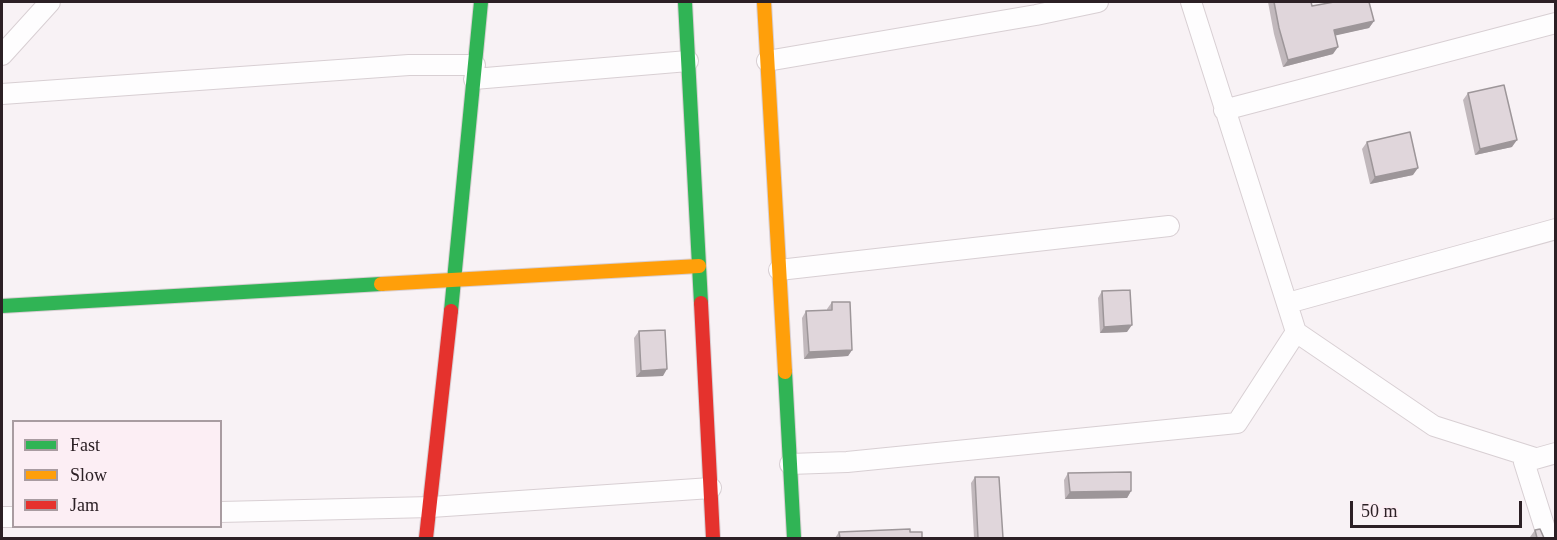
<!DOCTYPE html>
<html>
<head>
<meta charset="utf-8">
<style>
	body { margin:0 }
	#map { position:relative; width:1557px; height:540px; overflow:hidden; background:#f8f2f5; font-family:"Times New Roman",serif }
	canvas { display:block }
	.frame { position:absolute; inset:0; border:3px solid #2c2025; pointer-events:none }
	.legend { position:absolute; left:12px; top:420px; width:210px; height:108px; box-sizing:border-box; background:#fceef4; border:2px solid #a99ca1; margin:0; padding:8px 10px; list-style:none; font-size:18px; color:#2c2025 }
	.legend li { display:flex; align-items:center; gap:12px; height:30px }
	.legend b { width:30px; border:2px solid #a99ca1 }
	.scale { position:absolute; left:1350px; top:501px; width:172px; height:27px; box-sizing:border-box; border:3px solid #2c2025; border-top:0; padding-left:8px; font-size:18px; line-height:21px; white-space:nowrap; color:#2c2025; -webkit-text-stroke:4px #fceef4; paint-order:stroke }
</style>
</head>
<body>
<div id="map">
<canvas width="1557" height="540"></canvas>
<div class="frame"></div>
<ul class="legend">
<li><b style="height:8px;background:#30b455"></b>Fast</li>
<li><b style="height:8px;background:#ff9f0a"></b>Slow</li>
<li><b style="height:8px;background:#e5322d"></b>Jam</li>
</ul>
<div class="scale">50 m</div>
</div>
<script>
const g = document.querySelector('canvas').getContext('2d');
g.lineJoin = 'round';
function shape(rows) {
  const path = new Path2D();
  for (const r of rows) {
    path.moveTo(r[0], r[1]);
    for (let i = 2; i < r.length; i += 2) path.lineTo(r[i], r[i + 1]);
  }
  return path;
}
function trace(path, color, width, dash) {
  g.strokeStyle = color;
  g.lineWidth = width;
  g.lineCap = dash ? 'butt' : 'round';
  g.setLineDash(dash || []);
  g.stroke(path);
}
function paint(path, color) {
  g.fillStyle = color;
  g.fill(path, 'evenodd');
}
const street = shape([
	[1191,2,1296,332,1434,426,1535,458],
	[2,55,50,2],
	[767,61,1036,15,1098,2],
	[474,79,688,61],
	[2,94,409,65,475,65],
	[1224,110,1556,23],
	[779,270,1169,226],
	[1288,303,1556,229],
	[790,464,847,462,1237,423,1296,332],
	[220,512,431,507,711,488],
	[2,517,14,517],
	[1548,538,1524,462,1556,453]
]);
const fast = shape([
	[685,2,701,303],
	[2,306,381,284],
	[451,311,481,2],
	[785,372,794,538]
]);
const slow = shape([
	[764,2,785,372],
	[381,284,699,266]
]);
const jam = shape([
	[701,303,713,538],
	[426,538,451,311]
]);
const wall = shape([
	[1268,2,1311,2,1312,6,1374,21,1369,28,1335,35,1333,54,1283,67,1274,34],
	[1468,93,1512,147,1475,155,1463,100],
	[1367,142,1413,175,1370,184,1362,149],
	[1102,291,1127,332,1100,333,1098,298],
	[832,302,852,350,848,356,804,359,802,318,806,311,827,310,827,309],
	[639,331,663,376,636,377,634,338],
	[1068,473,1131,491,1127,498,1065,499,1064,480],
	[975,477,1003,538,974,538,971,483],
	[1535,530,1544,538,1530,538,1530,537],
	[839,532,910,532,922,538,835,538]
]);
const shadedWall = shape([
	[1374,21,1369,28,1329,37,1334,30],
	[1338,47,1333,54,1283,67,1288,60],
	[1517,140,1512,147,1475,155,1480,149],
	[1418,168,1413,175,1370,184,1375,177],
	[1132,325,1127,332,1100,333,1104,327],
	[852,350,848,356,804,359,809,352],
	[667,369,663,376,636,377,641,371],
	[1131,491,1127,498,1065,499,1070,492]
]);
const building = shape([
	[1274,2,1311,2,1312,6,1334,2,1369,2,1374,21,1334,30,1338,47,1288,60,1279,28,1274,2],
	[1504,85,1517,140,1480,149,1468,93,1504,85],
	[1410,132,1418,168,1375,177,1367,142,1410,132],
	[1130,290,1132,325,1104,327,1102,291,1130,290],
	[832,302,850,302,852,350,809,352,806,311,832,310,832,302],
	[665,330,667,369,641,371,639,331,665,330],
	[1131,472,1131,491,1070,492,1068,473,1131,472],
	[975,477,999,477,1003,538,978,538,975,477],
	[910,529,910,532,922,532,922,538,840,538,839,532,910,529],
	[1540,529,1544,538,1537,538,1535,530,1540,529]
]);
trace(street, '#d8cfd3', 22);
trace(fast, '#d8cfd3', 16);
trace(slow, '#d8cfd3', 16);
trace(jam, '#d8cfd3', 16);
trace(street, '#fefdfe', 20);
trace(fast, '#30b455', 14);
trace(slow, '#ff9f0a', 14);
trace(jam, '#e5322d', 14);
paint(wall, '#c1b8bc');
paint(shadedWall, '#9d9699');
paint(building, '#e0d6db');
trace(building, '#9d9699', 1.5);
</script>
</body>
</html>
